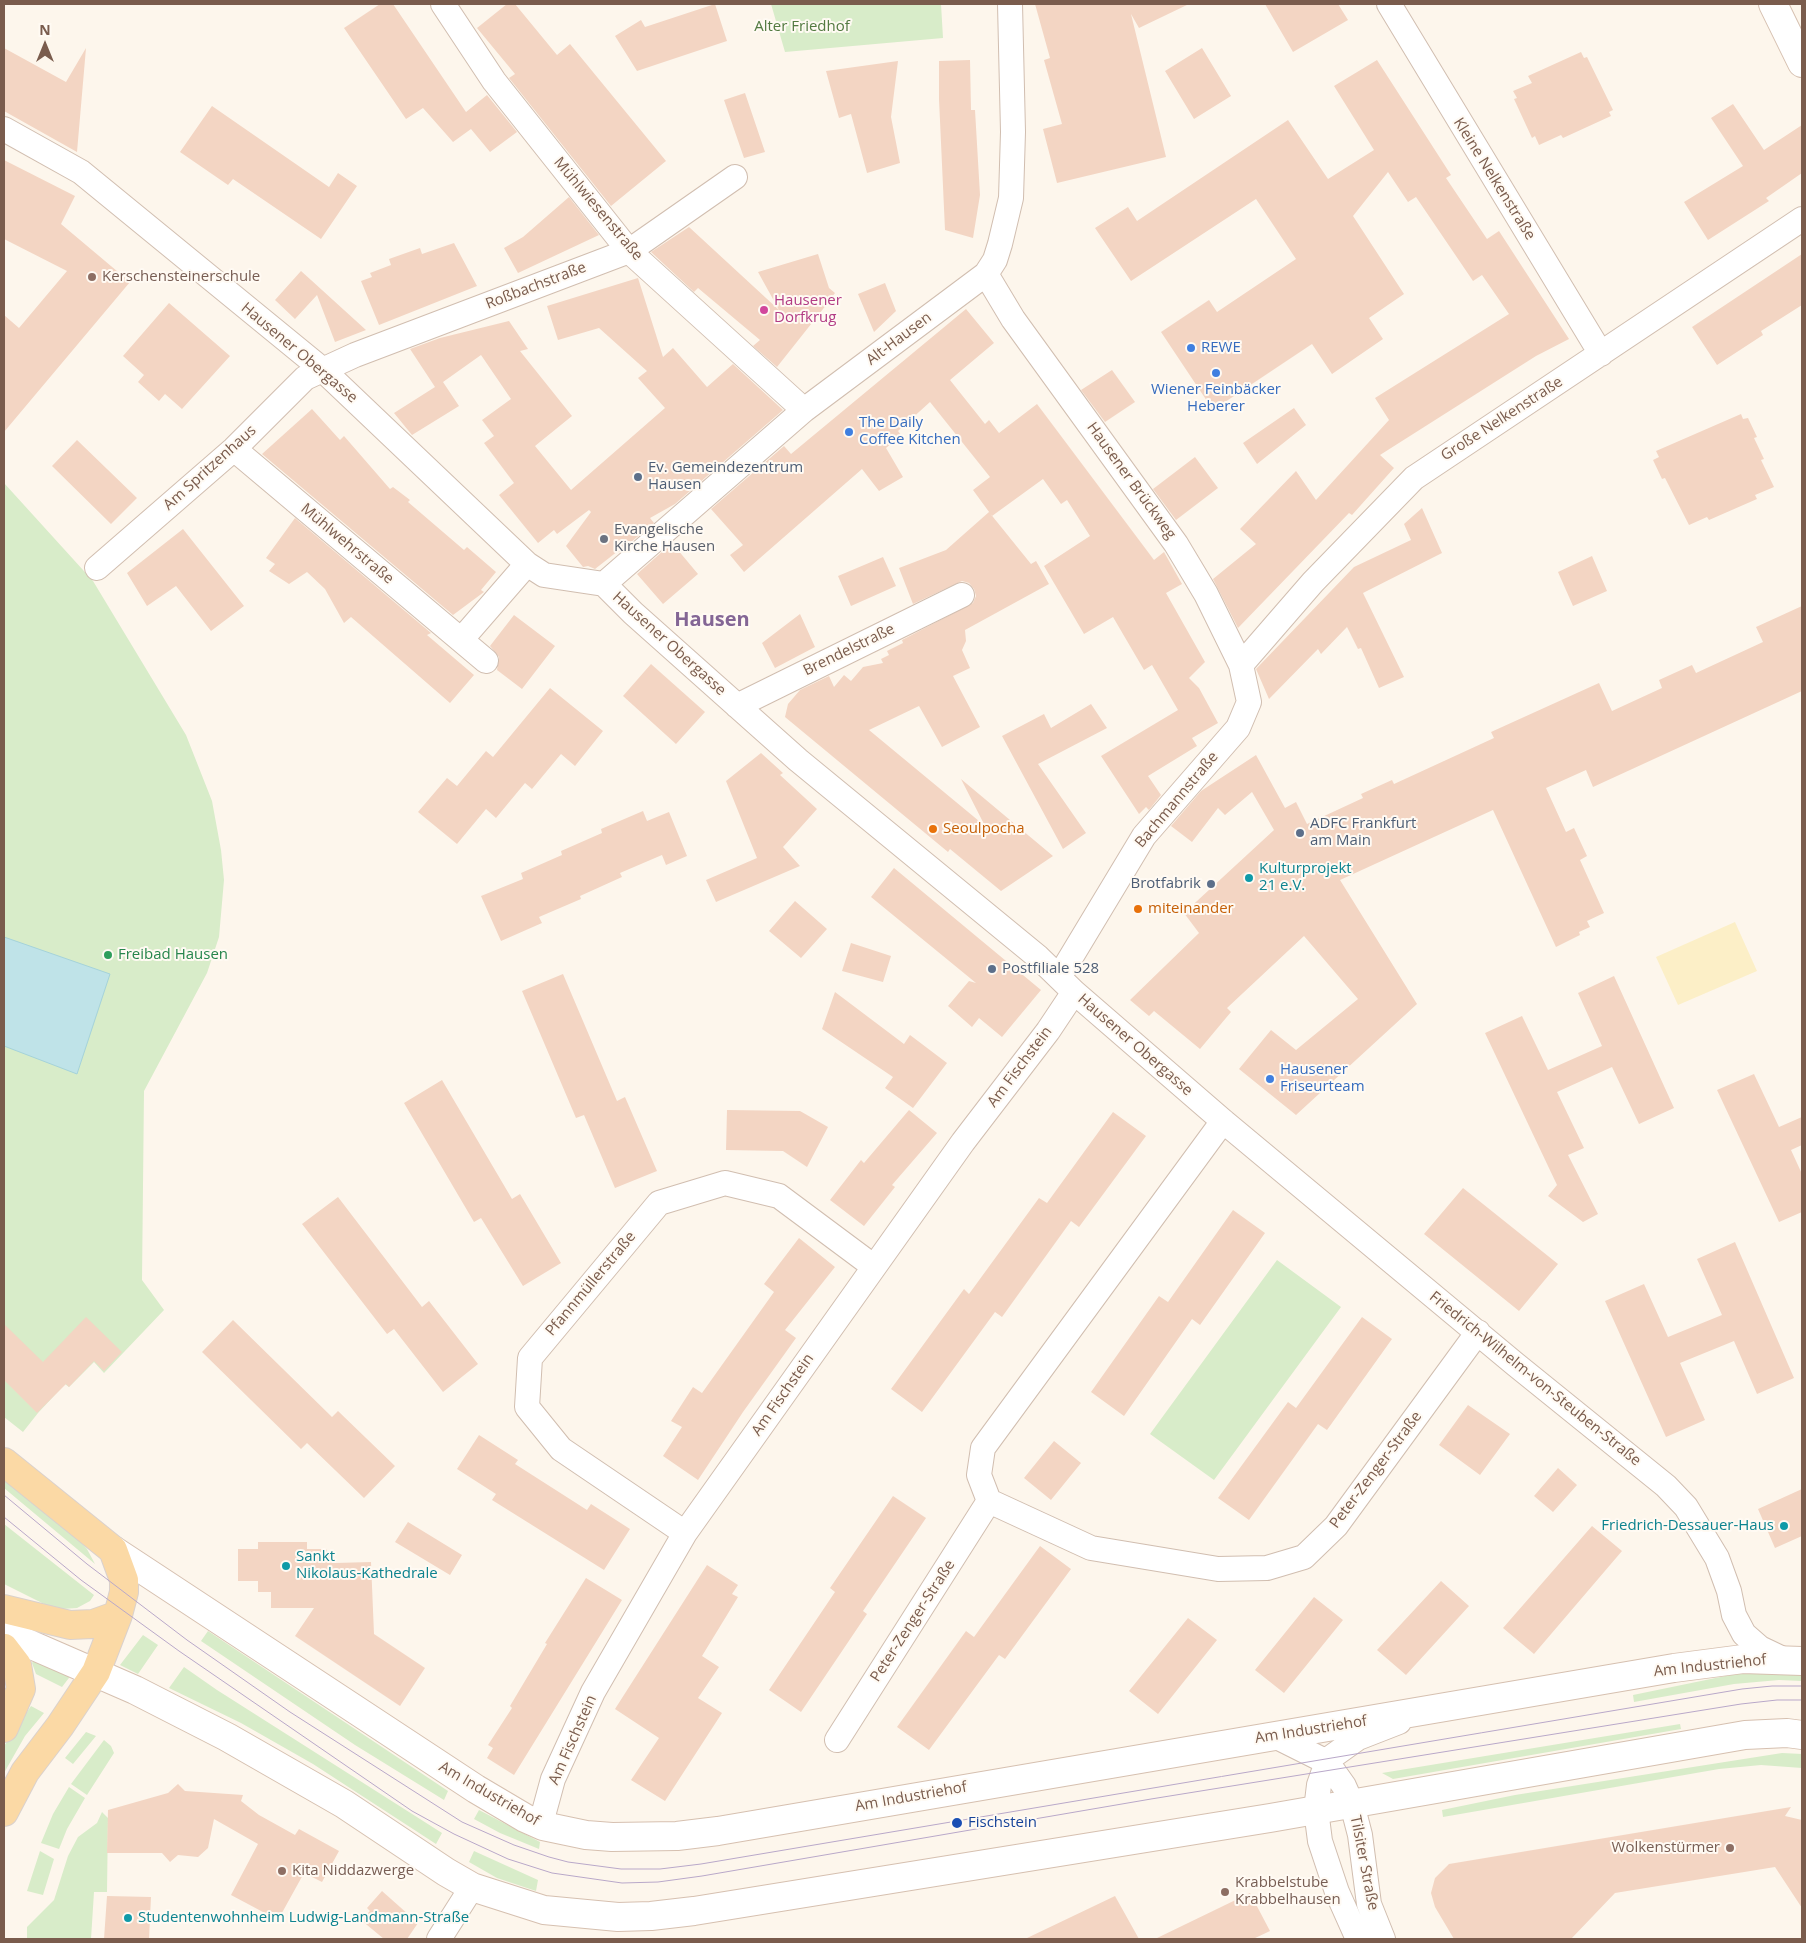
<!DOCTYPE html>
<html>
<head>
<meta charset="utf-8">
<style>
	body { margin:0 }
	#map { position:relative; width:1806px; height:1943px; overflow:hidden; background:#fdf6ec; font-family:"Open Sans",sans-serif }
	canvas { display:block }
	.frame { position:absolute; inset:0; border:5px solid #7a5c4d; pointer-events:none }
	.north { position:absolute; left:20px; top:20px; width:50px; height:50px; -webkit-text-stroke:4px #fffaf3; paint-order:stroke; rotate:0deg; font-size:14px; font-weight:700; line-height:20px; text-align:center; color:#7a5c4d }
	.north::after { content:''; display:block; margin:auto; width:18px; height:22px; background:#7a5c4d; clip-path:polygon(50% 0,100% 100%,50% 72%,0 100%) }
</style>
</head>
<body>
<div id="map">
<canvas width="1806" height="1943"></canvas>
<div class="frame"></div>
<div class="north">N</div>
</div>
<script>
const g = document.querySelector('canvas').getContext('2d');
g.lineJoin = 'round';
function paint(path, color) {
  g.fillStyle = color;
  g.fill(path, 'evenodd');
}
function shape(rows) {
  const path = new Path2D();
  for (const r of rows) {
    path.moveTo(r[0], r[1]);
    for (let i = 2; i < r.length; i += 2) path.lineTo(r[i], r[i + 1]);
  }
  return path;
}
function trace(path, color, width, dash) {
  g.strokeStyle = color;
  g.lineWidth = width;
  g.lineCap = dash ? 'butt' : 'round';
  g.setLineDash(dash || []);
  g.stroke(path);
}
function label(font, color, halo, rows, align = 'center') {
  g.font = font + ' "Open Sans",sans-serif';
  g.lineWidth = 4;
  g.setLineDash([]);
  g.textBaseline = 'middle';
  g.strokeStyle = halo;
  g.fillStyle = color;
  for (const [text, x, y, turn = 0] of rows) {
    g.save();
    g.translate(x, y);
    g.rotate((+turn || 0) * Math.PI / 180);
    g.textAlign = isNaN(turn) ? turn : align;
    if (halo) g.strokeText(text, 0, 0);
    g.fillText(text, 0, 0);
    g.restore();
  }
}
const green = shape([
	[771,4,941,4,943,38,785,52],
	[4,483,93,581,186,735,212,801,221,850,224,880,219,937,207,973,144,1091,142,1280,164,1310,104,1373,94,1362,69,1387,65,1384,38,1413,23,1432,4,1417],
	[1277,1260,1341,1307,1214,1480,1150,1434],
	[4,1475,70,1530,87,1549,95,1564,4,1488],
	[4,1524,94,1595,90,1601,77,1608,62,1609,48,1606,4,1584],
	[208,1631,448,1791,444,1800,355,1745,201,1641],
	[143,1635,158,1645,138,1674,120,1665],
	[35,1658,72,1674,62,1687,36,1674,32,1663],
	[184,1667,217,1690,442,1833,436,1844,313,1764,241,1723,169,1688],
	[1761,1672,1802,1675,1802,1681,1779,1680,1734,1684,1634,1702,1633,1695,1735,1674],
	[31,1706,44,1713,25,1736,4,1773,4,1746],
	[1680,1724,1681,1729,1393,1779,1382,1773],
	[86,1732,96,1736,73,1764,65,1758],
	[104,1740,111,1746,114,1753,87,1795,71,1784],
	[1782,1753,1802,1754,1802,1768,1761,1765,1719,1769,1443,1817,1442,1810,1515,1795],
	[69,1787,85,1798,67,1829,59,1849,41,1843,53,1814],
	[479,1810,540,1842,539,1849,500,1833,474,1819],
	[102,1812,108,1818,107,1892,94,1892,91,1939,27,1939,27,1927,54,1900,68,1856,78,1837,97,1823],
	[40,1851,54,1859,43,1895,27,1891],
	[474,1851,538,1880,536,1891,497,1878,469,1862]
]);
const sand = shape([
	[1735,922,1757,971,1678,1005,1656,957]
]);
const water = shape([
	[4,937,110,974,77,1074,4,1046,4,937]
]);
const building = shape([
	[380,4,393,4,466,112,487,95,517,132,490,152,471,129,453,142,423,108,406,119,344,28],
	[507,4,515,4,557,55,570,44,666,161,611,206,509,78,515,74,477,28],
	[715,4,727,41,637,71,615,36,641,20,645,27],
	[1035,4,1189,4,1139,28,1131,14,1166,157,1057,183,1043,129,1062,124,1044,60,1050,58],
	[1265,4,1338,4,1348,20,1293,52],
	[4,48,66,82,86,48,77,152,4,111],
	[1202,48,1231,96,1194,119,1165,71],
	[1581,52,1584,58,1587,57,1613,110,1609,112,1611,116,1563,138,1561,135,1539,145,1535,136,1532,138,1514,99,1517,98,1513,91,1532,83,1528,76],
	[970,60,971,110,975,110,980,195,973,238,945,230,939,99,939,61],
	[1377,60,1451,175,1446,178,1487,239,1499,231,1569,339,1536,356,1380,455,1394,468,1352,515,1349,513,1238,628,1213,579,1256,544,1240,529,1296,471,1316,500,1389,420,1375,398,1509,314,1482,275,1473,281,1416,197,1408,202,1388,172,1353,216,1404,294,1369,318,1383,339,1332,374,1312,344,1213,410,1161,332,1209,300,1217,312,1296,259,1256,199,1131,281,1095,228,1128,207,1137,221,1288,120,1328,179,1374,150,1334,86],
	[898,61,891,117,900,163,867,173,851,114,839,118,826,71],
	[745,93,765,152,744,158,724,100],
	[1733,104,1764,150,1802,125,1802,173,1766,198,1769,201,1708,240,1684,202,1743,166,1711,118],
	[212,106,329,187,338,173,357,186,321,239,233,179,228,185,180,152],
	[4,160,75,196,61,224,130,282,4,432,4,315,19,328,67,271,4,239],
	[569,197,599,235,518,273,504,248,523,237],
	[689,227,779,310,758,272,818,254,829,288,835,293,832,297,834,302,827,304,777,367,753,346,760,340,698,288,694,292,651,252],
	[454,243,477,286,379,325,361,281,372,277,370,273,391,265,389,259,420,248,422,254],
	[1802,254,1802,305,1761,331,1763,335,1717,365,1692,327],
	[301,271,311,280,366,330,335,342,317,295,295,319,275,300],
	[638,278,663,357,673,348,707,387,733,364,783,410,675,504,650,518,654,523,619,552,618,551,595,569,588,566,583,567,566,546,591,512,589,510,557,534,554,530,538,543,499,495,514,483,484,443,494,436,482,420,511,399,481,355,443,382,459,406,412,435,394,413,435,387,410,349,440,338,509,321,528,349,520,351,572,416,535,446,571,490,665,408,638,378,647,371,599,328,558,340,547,306],
	[885,283,896,311,874,332,858,294],
	[169,303,230,356,182,409,165,394,159,401,138,382,144,375,123,356],
	[966,309,994,343,950,380,985,424,989,420,999,433,1037,404,1154,560,1164,552,1182,584,1166,593,1205,662,1189,678,1199,688,1218,723,1192,738,1197,746,1148,776,1161,795,1149,810,1146,807,1139,814,1101,756,1178,710,1152,665,1144,670,1113,617,1084,634,1044,566,1090,536,1067,500,1061,504,1043,479,992,516,973,490,990,477,930,402,898,431,901,435,886,448,903,477,879,491,862,469,744,572,730,555,743,545,711,509,784,446,791,454],
	[1112,370,1135,402,1105,422,1081,390],
	[1294,408,1306,425,1257,464,1243,443],
	[312,409,340,440,344,436,390,489,393,487,410,500,408,502,464,550,467,547,496,572,481,590,484,592,453,615,262,454],
	[1741,414,1743,419,1748,418,1757,437,1754,438,1764,459,1761,460,1774,487,1755,495,1757,499,1709,520,1707,517,1689,525,1665,478,1662,479,1653,460,1659,457,1656,451],
	[77,440,137,498,111,524,52,466],
	[1195,457,1218,488,1176,520,1153,489],
	[1422,508,1442,553,1363,593,1404,677,1379,688,1361,648,1358,649,1347,627,1321,654,1318,649,1269,699,1256,669,1354,567,1411,540,1404,524],
	[989,512,1031,564,1036,561,1049,584,965,630,966,641,962,650,970,668,953,676,980,727,942,747,919,706,869,730,985,826,961,779,1053,856,1001,891,950,849,948,852,785,717,788,704,800,690,829,676,834,687,844,675,851,681,863,667,883,663,881,659,889,655,887,651,903,643,902,640,973,603,976,596,974,589,969,583,962,581,913,604,899,568,946,550],
	[295,518,431,633,427,635,474,675,450,703,351,617,344,623,325,589,307,572,289,584,269,571,275,564,266,558],
	[183,529,244,606,211,631,176,586,147,606,127,573],
	[672,543,698,574,663,604,637,574],
	[1592,556,1607,591,1573,606,1558,572],
	[883,557,896,586,851,606,838,576],
	[1802,606,1802,691,1593,787,1586,770,1546,788,1566,832,1574,828,1587,856,1580,860,1604,913,1587,921,1590,927,1579,932,1580,935,1556,947,1493,810,1340,880,1417,1004,1296,1115,1239,1069,1271,1030,1296,1050,1358,999,1304,936,1227,1008,1231,1012,1200,1049,1154,1011,1149,1016,1130,1000,1199,933,1184,913,1274,830,1252,792,1225,815,1218,808,1192,842,1171,826,1201,791,1256,755,1285,808,1296,802,1307,824,1363,798,1361,794,1392,780,1394,784,1494,738,1491,732,1599,683,1612,711,1662,688,1659,680,1692,665,1696,673,1763,642,1756,627],
	[800,614,815,647,775,668,762,643],
	[514,615,555,646,522,689,497,670,499,657,490,646],
	[651,664,705,712,676,744,623,696],
	[550,688,603,731,575,766,561,754,532,789,525,783,496,818,486,809,457,844,418,812,447,778,457,786,486,751,493,757],
	[1091,704,1107,728,1038,764,1086,833,1063,849,1002,736,1044,714,1051,728],
	[761,753,783,773,780,775,817,809,783,847,800,866,716,902,706,880,757,858,726,781],
	[643,811,647,821,669,812,687,856,666,865,662,855,620,873,622,877,580,896,581,899,539,917,542,923,501,941,481,896,523,879,521,873,562,855,561,851,602,833,601,829],
	[894,868,1041,990,1002,1037,979,1018,972,1027,948,1006,969,981,976,983,871,897],
	[795,901,827,929,801,958,769,931],
	[851,943,891,956,883,982,842,971],
	[563,974,617,1101,625,1097,657,1171,615,1188,584,1115,576,1118,522,991],
	[1614,976,1674,1108,1639,1124,1612,1067,1557,1092,1584,1148,1568,1155,1598,1214,1583,1222,1548,1196,1557,1185,1485,1033,1522,1016,1548,1070,1602,1046,1578,993],
	[835,992,904,1044,910,1035,947,1063,913,1108,885,1088,893,1077,822,1029],
	[1754,1074,1779,1127,1802,1117,1802,1145,1791,1150,1802,1174,1802,1212,1779,1222,1717,1090],
	[442,1080,512,1199,520,1194,561,1263,523,1286,481,1218,474,1222,404,1103],
	[727,1110,800,1111,828,1127,807,1167,783,1151,726,1150],
	[909,1110,937,1133,892,1185,895,1187,864,1226,830,1200,861,1160,864,1163],
	[1113,1112,1146,1136,1079,1227,1071,1221,1002,1317,995,1312,922,1412,891,1389,964,1289,969,1294,1039,1198,1047,1203],
	[1463,1188,1558,1264,1519,1311,1424,1234],
	[338,1197,422,1307,429,1301,478,1364,443,1392,394,1329,387,1334,302,1224],
	[1233,1210,1265,1233,1200,1325,1192,1319,1124,1416,1091,1392,1159,1296,1168,1302],
	[799,1238,835,1267,785,1330,796,1338,743,1412,698,1480,663,1456,682,1427,671,1421,693,1387,702,1393,774,1292,764,1284],
	[1735,1242,1794,1378,1757,1394,1734,1341,1680,1363,1705,1420,1666,1437,1605,1301,1644,1284,1668,1337,1722,1315,1697,1259],
	[86,1317,122,1352,104,1371,94,1361,69,1387,66,1384,37,1413,4,1380,4,1324,43,1362],
	[1362,1317,1392,1339,1327,1430,1318,1424,1249,1520,1218,1498,1288,1402,1296,1408],
	[233,1320,332,1417,338,1411,395,1466,364,1498,307,1443,301,1449,202,1352],
	[1468,1405,1510,1434,1480,1475,1439,1445],
	[479,1435,518,1460,515,1464,587,1510,591,1504,630,1529,604,1570,492,1500,496,1494,457,1469],
	[1054,1441,1081,1463,1051,1500,1024,1478],
	[1558,1468,1577,1485,1553,1512,1534,1496],
	[1802,1489,1802,1536,1775,1548,1758,1509],
	[893,1496,926,1518,863,1611,867,1614,801,1712,769,1690,835,1592,830,1588],
	[408,1522,462,1555,450,1575,395,1542],
	[1592,1526,1622,1551,1534,1654,1503,1628],
	[258,1542,307,1542,307,1549,326,1549,335,1563,371,1562,374,1634,425,1668,400,1706,295,1636,314,1608,271,1608,271,1592,258,1592,258,1581,238,1581,238,1549,258,1549],
	[1040,1546,1071,1569,1005,1659,999,1655,929,1750,897,1727,966,1631,974,1637],
	[707,1565,738,1585,732,1594,738,1597,702,1656,719,1667,698,1698,722,1713,665,1801,631,1780,659,1738,615,1709],
	[586,1578,622,1600,514,1775,487,1758,493,1748,488,1745,512,1708,510,1706,547,1644,545,1643],
	[1441,1581,1469,1606,1406,1675,1377,1650],
	[1314,1597,1343,1620,1284,1693,1255,1670],
	[1188,1618,1217,1640,1158,1714,1129,1691],
	[178,1784,185,1791,243,1795,241,1801,259,1815,295,1835,299,1829,339,1851,322,1882,304,1873,278,1920,231,1895,258,1844,214,1819,208,1848,198,1857,178,1855,170,1862,162,1853,107,1853,108,1810,168,1793],
	[1791,1807,1785,1816,1802,1820,1802,1908,1775,1867,1615,1893,1571,1939,1454,1939,1435,1907,1431,1893,1435,1878,1449,1864],
	[382,1891,418,1923,407,1939,384,1939,361,1920,370,1911,367,1908],
	[1250,1893,1270,1931,1253,1939,1155,1939],
	[107,1896,151,1897,149,1939,104,1939],
	[1115,1896,1139,1939,1025,1939]
]);
const minor = shape([
	[443,4,494,81,629,251,804,410],
	[1389,4,1601,354],
	[4,129,81,172,323,370,527,564,544,575,604,584,633,613,798,760,1038,957,1074,992,1223,1121,1515,1364,1666,1486,1686,1507,1717,1558,1729,1591,1734,1615,1744,1634,1760,1648,1783,1659],
	[986,274,1013,319,1176,544,1206,594,1241,665,1249,702,1238,728,1144,836,1059,977],
	[234,449,461,640,527,564],
	[97,568,234,449,305,378,355,355,629,251,735,177],
	[604,584,804,410,986,274,995,260,1000,244,1011,198,1013,132,1010,4],
	[461,640,486,661],
	[1241,665,1313,582,1414,478,1802,219],
	[737,706,962,595],
	[989,1501,1091,1548,1218,1569,1267,1568,1304,1557,1336,1526,1478,1332],
	[685,1533,561,1449,527,1407,530,1358,659,1203,725,1183,779,1196,873,1266],
	[1275,1736,1327,1762,1344,1786,1352,1804,1360,1835,1369,1904,1383,1939],
	[837,1740,989,1501,979,1475,983,1448,1223,1121],
	[543,1826,544,1812,553,1779,593,1692,685,1533,963,1142,1048,1031,1074,992],
	[439,1939,472,1887],
	[1358,1939,1337,1892,1320,1841,1316,1810,1319,1785,1327,1762,1330,1758,1358,1738,1399,1722]
]);
const secondary = shape([
	[1773,4,1802,63],
	[113,1550,476,1789,525,1818,543,1826,586,1835,612,1837,677,1836,718,1831,1674,1668,1743,1659,1802,1661],
	[4,1633,135,1690,227,1737,344,1804,446,1872,472,1887,544,1910,618,1917,651,1916,694,1911,1270,1818,1745,1735,1787,1733,1802,1735]
]);
const primary = shape([
	[4,1462,113,1550,124,1580,124,1592,118,1615,96,1672,60,1726,25,1772,4,1812],
	[4,1609,70,1625,93,1624,118,1615],
	[4,1648,17,1665,21,1689,4,1728]
]);
const tram = shape([
	[4,1495,87,1564,187,1640,290,1712,462,1822,514,1845,549,1857,568,1862,621,1869,660,1869,701,1864,1742,1689,1772,1686,1802,1686],
	[4,1517,81,1580,179,1651,412,1811,454,1834,508,1859,552,1873,622,1883,658,1882,702,1876,1151,1799,1741,1704,1777,1700,1802,1700]
]);
const markers = [
	[92,277,5,"#8d6e63"],
	[764,310,5,"#d1479c"],
	[1191,348,5,"#3f7fe0"],
	[1216,373,5,"#3f7fe0"],
	[849,432,5,"#3f7fe0"],
	[638,477,5,"#5c6f8a"],
	[604,539,5,"#6b7280"],
	[933,829,5,"#e8710a"],
	[1300,833,5,"#5c6f8a"],
	[1249,878,5,"#0f9aa8"],
	[1211,884,5,"#5c6f8a"],
	[1138,909,5,"#e8710a"],
	[108,955,5,"#2e9e5b"],
	[992,969,5,"#5c6f8a"],
	[1270,1079,5,"#3f7fe0"],
	[1784,1526,5,"#0f9aa8"],
	[286,1566,5,"#0f9aa8"],
	[957,1823,6,"#1a4fb4"],
	[1730,1848,5,"#8d6e63"],
	[282,1871,5,"#8d6e63"],
	[1225,1892,5,"#8d6e63"],
	[128,1918,5,"#0f9aa8"]
];
const parkNames = [
	["Alter Friedhof",802,27]
];
const streetNames = [
	["Kleine Nelkenstraße",1494,179,58],
	["Mühlwiesenstraße",598,209,50],
	["Roßbachstraße",536,286,-21],
	["Alt-Hausen",899,339,-37],
	["Hausener Obergasse",299,353,40],
	["Große Nelkenstraße",1502,419,-33],
	["Am Spritzenhaus",210,468,-42],
	["Hausener Brückweg",1131,481,54],
	["Mühlwehrstraße",347,544,40],
	["Hausener Obergasse",669,644,42],
	["Brendelstraße",849,650,-26],
	["Bachmannstraße",1177,800,-50],
	["Hausener Obergasse",1135,1045,41],
	["Am Fischstein",1020,1067,-53],
	["Pfannmüllerstraße",591,1284,-50],
	["Friedrich-Wilhelm-von-Steuben-Straße",1535,1379,39],
	["Am Fischstein",783,1395,-55],
	["Peter-Zenger-Straße",1376,1470,-53],
	["Peter-Zenger-Straße",913,1621,-57],
	["Am Industriehof",1710,1666,-6],
	["Am Industriehof",1311,1730,-9],
	["Am Fischstein",573,1740,-66],
	["Am Industriehof",489,1794,30],
	["Am Industriehof",911,1797,-10],
	["Tilsiter Straße",1364,1863,79]
];
const educationNames = [
	["Kerschensteinerschule",102,277],
	["Wolkenstürmer",1720,1848,"right"],
	["Kita Niddazwerge",292,1871],
	["Krabbelstube",1235,1883],
	["Krabbelhausen",1235,1900]
];
const hotelNames = [
	["Hausener",774,301],
	["Dorfkrug",774,318]
];
const shopNames = [
	["REWE",1201,348],
	["Wiener Feinbäcker",1216,390,"center"],
	["Heberer",1216,407,"center"],
	["The Daily",859,423],
	["Coffee Kitchen",859,440],
	["Hausener",1280,1070],
	["Friseurteam",1280,1087]
];
const serviceNames = [
	["Ev. Gemeindezentrum",648,468],
	["Hausen",648,485],
	["ADFC Frankfurt",1310,824],
	["am Main",1310,841],
	["Brotfabrik",1201,884,"right"],
	["Postfiliale 528",1002,969]
];
const worshipNames = [
	["Evangelische",614,530],
	["Kirche Hausen",614,547]
];
const foodNames = [
	["Seoulpocha",943,829],
	["miteinander",1148,909]
];
const cultureNames = [
	["Kulturprojekt",1259,869],
	["21 e.V.",1259,886],
	["Friedrich-Dessauer-Haus",1774,1526,"right"],
	["Sankt",296,1557],
	["Nikolaus-Kathedrale",296,1574],
	["Studentenwohnheim Ludwig-Landmann-Straße",138,1918]
];
const leisureNames = [
	["Freibad Hausen",118,955]
];
const transitNames = [
	["Fischstein",968,1823]
];
const districtNames = [
	["Hausen",712,620]
];
paint(green, '#d8ecc9');
paint(sand, '#fcefc7');
paint(water, '#bfe3e8');
trace(water, '#a5d3da', 1);
paint(building, '#f3d5c3');
trace(minor, '#d1beb0', 26);
trace(secondary, '#d6c0b0', 30);
trace(primary, '#dad1cd', 30);
trace(minor, '#fff', 24);
trace(secondary, '#fff', 28);
trace(primary, '#fbd9a5', 28);
trace(tram, '#b9a8c9', 1);
for (const [x, y, r, color] of markers) {
  const dot = new Path2D();
  dot.arc(x, y, r, 0, 2 * Math.PI);
  g.fillStyle = color;
  g.fill(dot);
  trace(dot, '#fffaf3', 2);
}
label('15px', '#537a41', '#fffaf3', parkNames);
label('15px', '#7a5c4d', '#fffaf3', streetNames);
label('15px', '#785e54', '#fffaf3', educationNames, 'left');
label('15px', '#b23c85', '#fffaf3', hotelNames, 'left');
label('15px', '#366cbe', '#fffaf3', shopNames, 'left');
label('15px', '#4e5e75', '#fffaf3', serviceNames, 'left');
label('15px', '#5b616d', '#fffaf3', worshipNames, 'left');
label('15px', '#c56008', '#fffaf3', foodNames, 'left');
label('15px', '#0d838f', '#fffaf3', cultureNames, 'left');
label('15px', '#27864d', '#fffaf3', leisureNames, 'left');
label('15px', '#164399', '#fffaf3', transitNames, 'left');
label('bold 20px', '#846695', '#fffaf3', districtNames);
</script>
</body>
</html>
